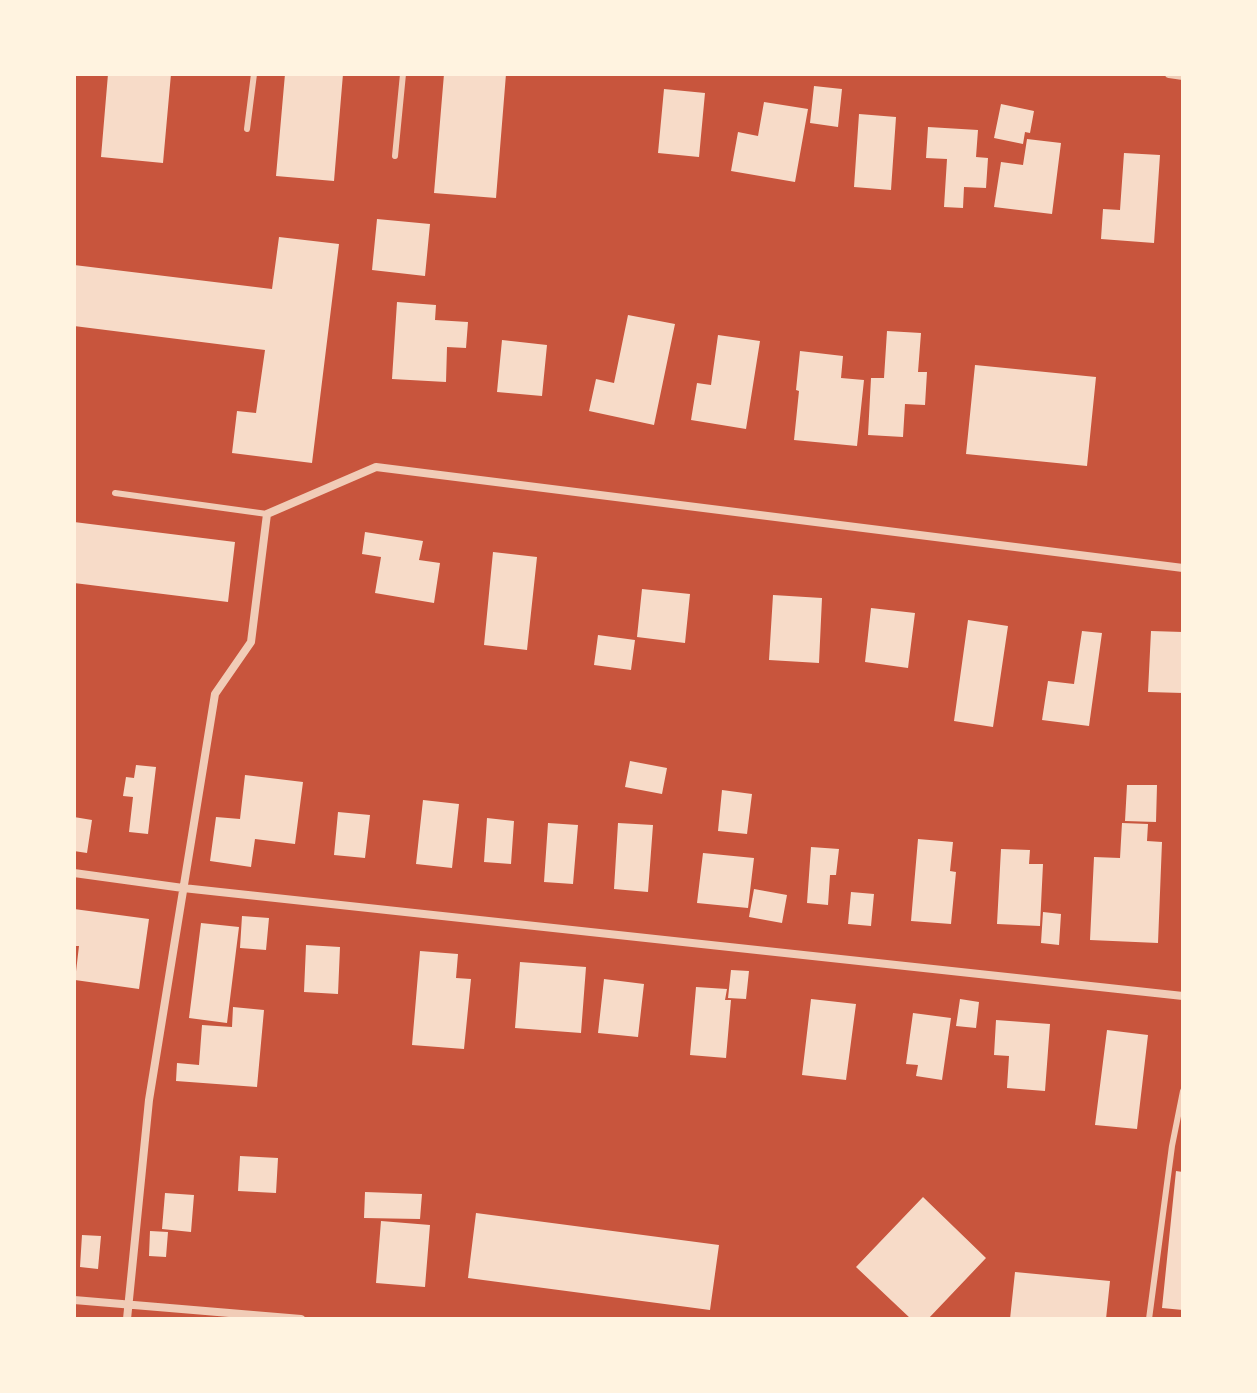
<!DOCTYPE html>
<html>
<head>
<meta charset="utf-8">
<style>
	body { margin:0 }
	#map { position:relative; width:1257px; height:1393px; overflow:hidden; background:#c8553d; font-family:Roboto,sans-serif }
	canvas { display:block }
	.frame { position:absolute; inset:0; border:76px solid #fff3e0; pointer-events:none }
</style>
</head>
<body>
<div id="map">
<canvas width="1257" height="1393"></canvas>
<div class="frame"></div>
</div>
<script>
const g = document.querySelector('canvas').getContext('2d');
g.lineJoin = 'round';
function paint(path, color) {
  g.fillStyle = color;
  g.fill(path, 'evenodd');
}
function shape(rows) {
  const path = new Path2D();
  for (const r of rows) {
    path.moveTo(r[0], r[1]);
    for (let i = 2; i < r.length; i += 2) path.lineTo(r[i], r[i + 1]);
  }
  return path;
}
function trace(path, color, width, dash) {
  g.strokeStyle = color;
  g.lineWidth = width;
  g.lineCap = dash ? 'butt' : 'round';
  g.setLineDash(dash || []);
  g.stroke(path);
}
const building = shape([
	[108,74,171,74,163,163,101,157],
	[285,74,343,74,334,181,276,176],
	[444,74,506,74,496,198,434,193],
	[814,86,842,89,838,127,810,123],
	[664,89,705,93,699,157,658,153],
	[764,102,808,109,795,182,731,171,738,132,758,136],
	[1001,104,1034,111,1030,133,1025,132,1023,144,994,138],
	[859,114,896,117,891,190,854,187],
	[928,127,978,130,976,157,988,158,986,188,964,187,963,208,944,207,947,159,926,158],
	[1027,139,1061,143,1052,214,994,207,1001,162,1023,165],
	[1124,153,1160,155,1154,243,1101,239,1103,209,1120,210],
	[377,219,430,224,425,276,372,270],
	[279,237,339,244,312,463,232,453,237,411,256,413,265,350,74,326,74,265,272,289],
	[397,302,436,305,435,320,468,322,466,348,447,347,446,382,392,379],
	[628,315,675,324,654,425,589,411,596,379,614,383],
	[887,331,921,333,918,372,927,372,925,405,905,404,903,437,868,435,871,378,884,378],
	[718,335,760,341,746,429,691,420,697,383,711,385],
	[502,340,547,345,542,396,497,392],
	[800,351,843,356,841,378,864,380,857,446,794,440,799,391,796,390],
	[975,365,1096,377,1087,466,966,454],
	[74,522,235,542,228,602,74,583],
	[365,532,423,541,419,560,440,563,434,603,375,593,381,557,362,554],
	[493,552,537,557,527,650,484,645],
	[642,589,690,594,685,643,637,637],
	[773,595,822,598,819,663,769,660],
	[871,608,915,613,908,668,865,662],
	[968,620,1008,626,993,727,954,721],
	[1082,631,1102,633,1089,726,1042,720,1048,681,1074,684],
	[1151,631,1183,632,1183,693,1148,692],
	[598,635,635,640,631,670,594,665],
	[630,761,667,768,662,794,625,787],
	[136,765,156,767,148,834,129,832,133,797,123,796,126,777,134,778],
	[245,775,303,782,295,844,255,839,251,867,210,861,216,817,240,819],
	[1127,785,1157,785,1156,822,1125,821],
	[722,790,752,794,747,834,718,831],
	[423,800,459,804,452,868,416,864],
	[338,812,370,815,365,858,334,855],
	[74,817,92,820,87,853,74,851],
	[487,818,514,821,511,864,484,862],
	[548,823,578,825,573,884,544,882],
	[618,823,653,825,648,892,614,889],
	[1122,823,1148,824,1147,841,1162,842,1158,943,1090,940,1094,857,1120,858],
	[918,839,953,842,950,871,956,872,951,924,911,921],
	[811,847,839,849,836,875,830,875,828,905,807,903],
	[1001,849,1030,850,1029,864,1043,864,1040,926,997,924],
	[703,853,754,858,748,908,697,903],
	[754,889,787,895,782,923,749,917],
	[851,892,874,894,871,926,848,924],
	[74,909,149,919,139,989,75,980,79,946,74,946],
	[1043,912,1061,914,1059,945,1041,943],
	[242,916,269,918,266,950,240,948],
	[201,923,239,927,227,1023,189,1018],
	[306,945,340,947,338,994,304,992],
	[420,951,458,954,456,978,471,979,464,1049,412,1045],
	[520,962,586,967,581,1033,515,1028],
	[731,970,749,971,746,999,728,998],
	[604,979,644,984,638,1037,598,1033],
	[696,987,727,989,725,1000,731,1000,726,1058,690,1055],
	[811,999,856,1004,846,1080,802,1075],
	[960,999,979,1002,976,1028,956,1026],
	[233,1007,264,1010,257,1087,176,1081,177,1063,199,1065,202,1025,232,1027],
	[913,1013,951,1018,942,1080,916,1076,918,1065,906,1064],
	[996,1020,1050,1024,1045,1091,1007,1088,1009,1056,994,1055],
	[1107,1030,1148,1035,1137,1129,1095,1125],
	[240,1156,278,1158,276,1193,238,1191],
	[1176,1171,1183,1172,1183,1310,1162,1308],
	[365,1192,422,1194,420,1219,364,1218],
	[165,1193,194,1195,191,1232,162,1229],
	[923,1197,986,1258,928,1319,911,1319,856,1267],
	[476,1213,719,1245,710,1310,468,1278],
	[381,1221,430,1225,425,1287,376,1283],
	[150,1231,168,1232,166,1257,149,1256],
	[82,1235,101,1236,98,1269,80,1267],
	[1015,1272,1110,1281,1106,1319,1010,1319]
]);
const service = shape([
	[247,129,254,74],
	[395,156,403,74],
	[115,493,267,514],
	[1149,1319,1172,1146,1183,1091]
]);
const minor = shape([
	[1169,74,1183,76],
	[74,873,183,888,1183,996],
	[74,1300,301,1319],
	[127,1319,149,1100,215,694,251,642,267,514,376,467,1183,568]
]);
paint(building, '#f7dbc8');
trace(service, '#f1ccb7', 6);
trace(minor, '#f1ccb7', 8);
</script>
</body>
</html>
